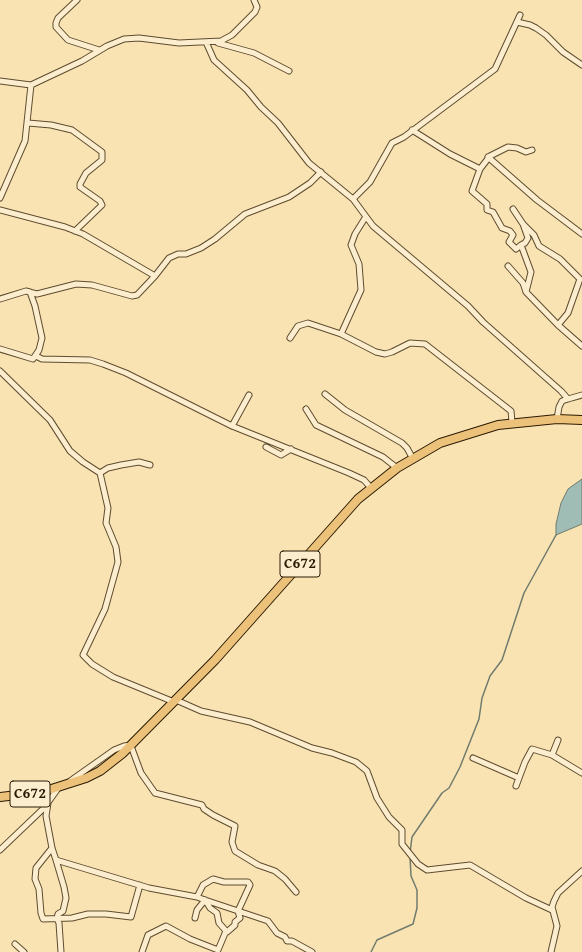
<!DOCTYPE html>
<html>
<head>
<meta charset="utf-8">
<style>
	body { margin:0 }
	canvas { display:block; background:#f9e3b3 }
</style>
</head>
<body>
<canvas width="582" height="952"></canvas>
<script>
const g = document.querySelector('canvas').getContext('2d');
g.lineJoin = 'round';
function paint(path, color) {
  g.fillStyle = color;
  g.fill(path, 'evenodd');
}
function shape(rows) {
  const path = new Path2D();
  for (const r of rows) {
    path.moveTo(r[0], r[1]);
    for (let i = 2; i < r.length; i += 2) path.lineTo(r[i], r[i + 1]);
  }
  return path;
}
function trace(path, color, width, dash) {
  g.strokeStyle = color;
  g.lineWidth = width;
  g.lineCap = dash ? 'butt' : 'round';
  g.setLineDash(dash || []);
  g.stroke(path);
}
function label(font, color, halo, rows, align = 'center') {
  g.font = font + ' "Gentium Book Plus",serif';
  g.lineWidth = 3;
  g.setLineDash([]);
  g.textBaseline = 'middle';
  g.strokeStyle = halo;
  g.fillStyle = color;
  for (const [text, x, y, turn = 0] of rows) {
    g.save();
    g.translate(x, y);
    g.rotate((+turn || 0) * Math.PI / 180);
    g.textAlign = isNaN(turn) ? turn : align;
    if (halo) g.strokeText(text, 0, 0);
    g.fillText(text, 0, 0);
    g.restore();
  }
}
const water = shape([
	[582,479,582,524,556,535,556,524,561,503,568,489,582,479]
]);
const stream = shape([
	[410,853,412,837,442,793,449,788,460,767,479,719,482,698,490,676,502,660,524,593,556,535],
	[371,952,377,940,413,924,417,908,417,890,411,876,410,857]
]);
const minor = shape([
	[77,0,58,18,56,23,56,27,68,40,99,50],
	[517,22,530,25,536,28,546,35,563,52,582,65],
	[206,42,214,60,247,90,261,107,278,123,309,163,353,199,373,226,468,306,483,322,561,391,568,399,562,401,559,407,557,419],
	[218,43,254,53,289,71],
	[0,81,31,85,82,61,107,46,124,39,139,38,179,43,221,41,232,35,255,12,257,7,254,0],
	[28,123,51,125,72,130,102,152,102,160,86,173,80,184,80,187,100,201,102,205,75,231],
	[412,130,450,154,480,169,472,191,487,204,487,210,493,212,502,228,510,231,513,235,509,242,516,249,521,245,531,272,526,292,523,283,508,266],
	[488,157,537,200,582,234],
	[480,169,490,156,508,147,517,148,526,152,532,150],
	[0,198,25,141,31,85],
	[353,199,370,182,392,143,404,137,495,69,520,15],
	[513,209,523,224],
	[0,210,65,227,83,234,155,276,169,258,178,254,186,254,201,248,215,239,245,214,289,197,310,183,321,172],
	[365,218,355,234,351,245,359,264,361,290,341,334,376,352,385,354,392,352,410,343,425,344,511,411,512,422],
	[521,245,525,243,528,238,523,224,534,235,539,246,560,259,580,279,568,313,558,325,526,292],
	[29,292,37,294,76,284,92,285,132,296,137,295,155,276],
	[0,299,26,291,30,292,35,306,42,338,39,350,33,359,0,349],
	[558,325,582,346],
	[290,338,298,326,308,323,341,334],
	[36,356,42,359,90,360,103,364,126,373,232,426],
	[0,371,50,420,70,451,83,462,100,473],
	[325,394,345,410,402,443,407,448,413,459],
	[249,395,232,426,349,473,364,480,371,488],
	[568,399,582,395],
	[306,409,316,425,383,457,397,468],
	[266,447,281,455,291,449],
	[150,465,139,462,121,465,108,468,100,473,108,508,106,523,116,547,118,562,105,609,83,655,92,664,113,677,174,702],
	[176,700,201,711,250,722,312,748,332,753,356,762,367,771,377,798,389,817,402,830,402,844,418,864,427,870,470,865,526,898,552,910],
	[131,746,141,773,155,793,202,805,204,809,213,815,235,826,232,842,235,851,258,865,275,871,285,879,296,892],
	[552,755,558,740],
	[473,758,519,778],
	[70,781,114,750,124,746,131,745],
	[516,786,525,762,532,749,552,755,582,773],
	[48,803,46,816,52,848,56,860,149,888,197,897],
	[52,848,36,868,35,879,39,889,41,913,43,919,72,918,88,914,106,914,131,917,140,885],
	[0,850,44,808,59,787],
	[56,860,64,887,66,898,63,911,58,914,57,919,59,923,61,952],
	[205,900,210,908,217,913,219,923,227,932,235,925,235,922,240,918,238,911,250,885,248,882,224,882,213,879,203,885,197,897,205,900,268,921,277,933,285,937,287,941,292,941,312,952],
	[195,918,197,910,205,900],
	[15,944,24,952],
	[142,952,148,935,166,926,190,939,218,950,226,931],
	[551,952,557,926,552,907,554,901,558,893,582,871]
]);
const primary = shape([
	[0,797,42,792,86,778,100,771,123,753,215,660,358,499,397,468,440,443,498,425,557,419,582,420]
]);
const shields = [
	[300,564,40],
	[30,794,40]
];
const shieldNames = [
	["C672",300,564],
	["C672",30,794]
];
paint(water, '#9fbdb4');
trace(water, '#717c6d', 1);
trace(stream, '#717c6d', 1.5);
trace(minor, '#5e4c2f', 7);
trace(primary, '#2b1a03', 10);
trace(minor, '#fbedce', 5);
trace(primary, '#ecc27a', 8);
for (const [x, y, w] of shields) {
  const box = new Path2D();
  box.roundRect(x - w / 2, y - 13, w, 26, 3);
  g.fillStyle = '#fbedce';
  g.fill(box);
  trace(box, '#2b1a03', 1);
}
label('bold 15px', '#2b1a03', null, shieldNames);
</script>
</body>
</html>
